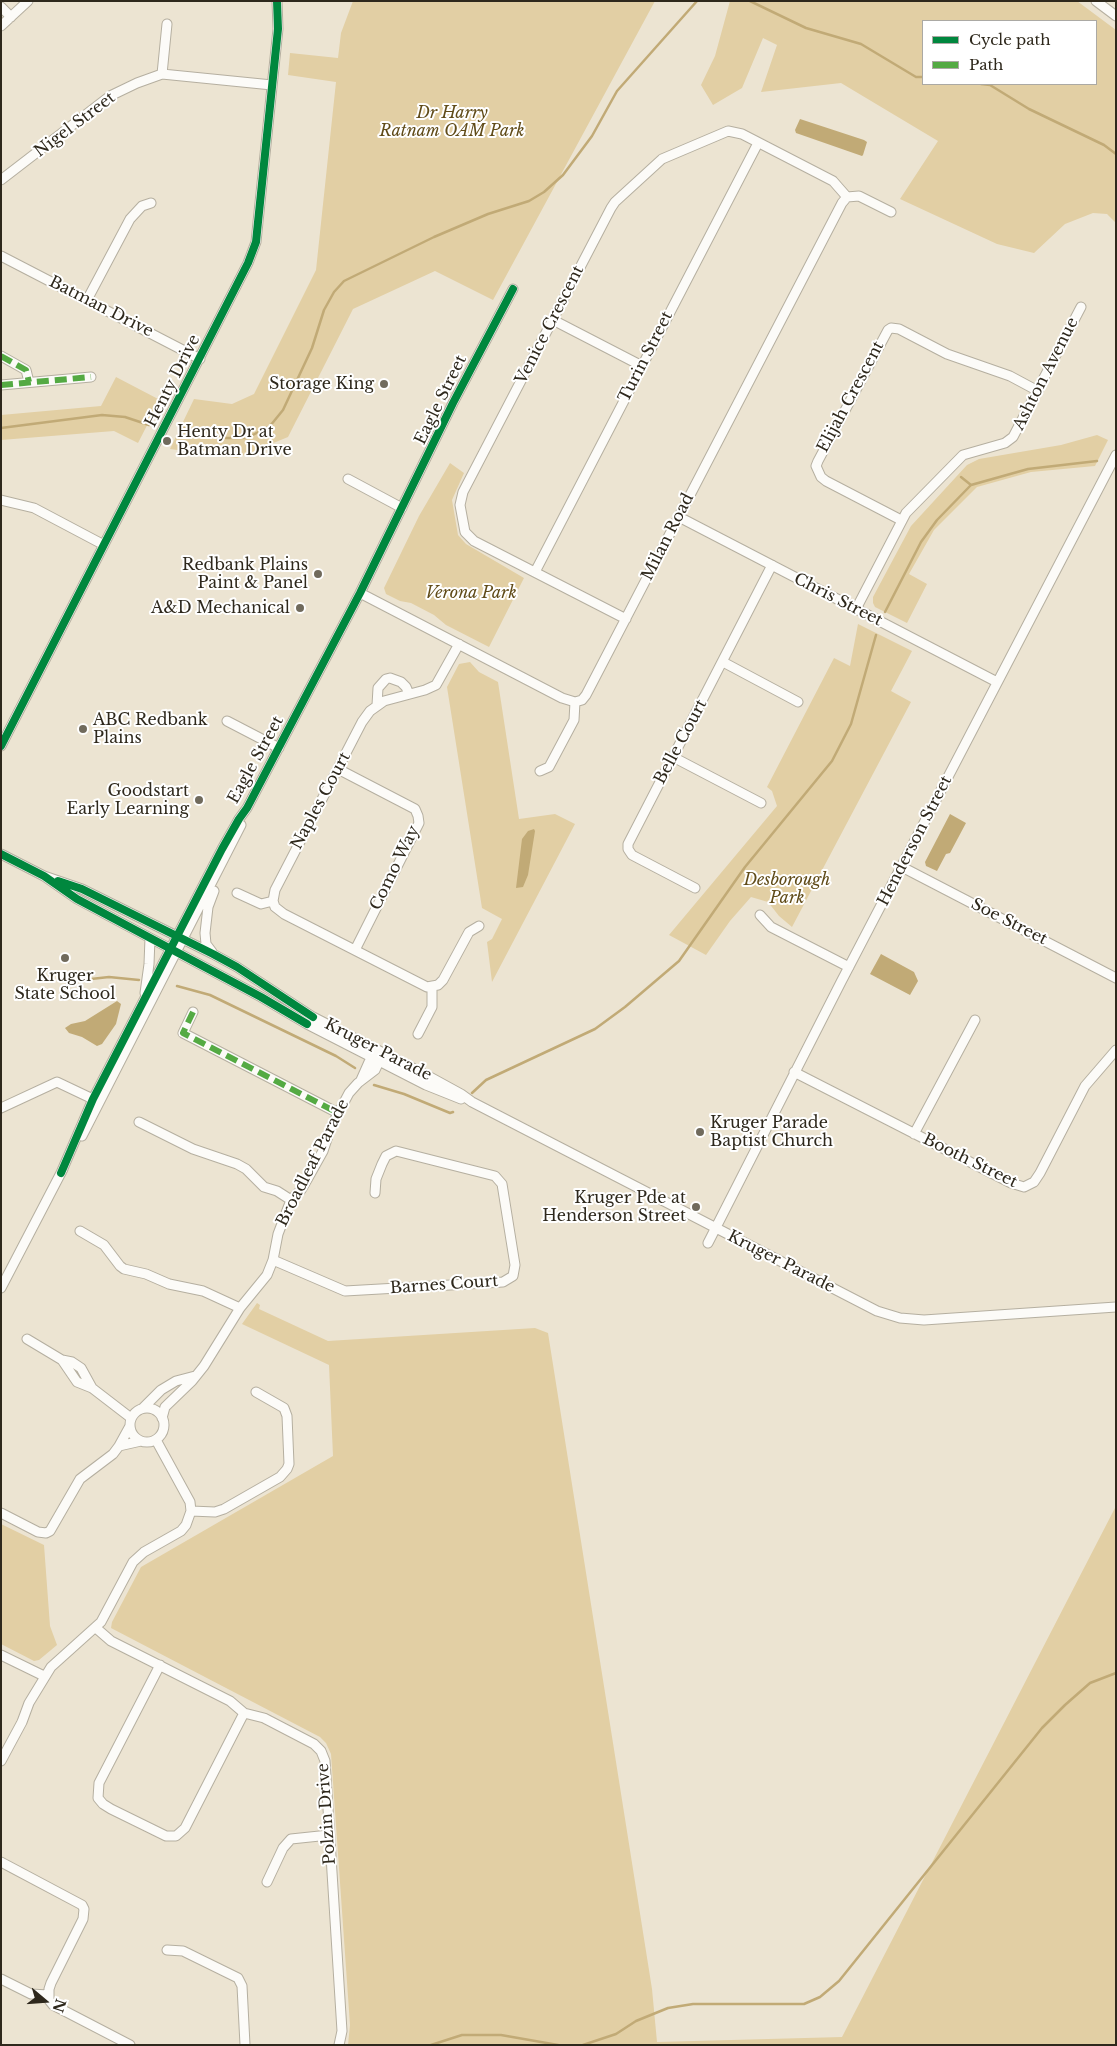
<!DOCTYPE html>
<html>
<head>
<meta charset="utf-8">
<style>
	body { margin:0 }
	#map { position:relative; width:1117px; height:2046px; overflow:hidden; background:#ece4d2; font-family:"Libre Baskerville",serif }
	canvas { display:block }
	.frame { position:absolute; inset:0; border:2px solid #2e281c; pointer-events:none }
	.legend { position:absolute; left:922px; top:20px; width:175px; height:65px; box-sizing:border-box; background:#fff; border:1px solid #aba9a4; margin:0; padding:6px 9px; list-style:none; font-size:15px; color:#2e281c }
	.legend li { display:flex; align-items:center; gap:10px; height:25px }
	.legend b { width:25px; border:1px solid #aba9a4 }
	.north { position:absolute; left:20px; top:1976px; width:50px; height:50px; -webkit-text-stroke:4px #fff; paint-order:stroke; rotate:108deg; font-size:14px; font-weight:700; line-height:20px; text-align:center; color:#2e281c }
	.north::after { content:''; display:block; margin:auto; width:18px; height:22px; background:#2e281c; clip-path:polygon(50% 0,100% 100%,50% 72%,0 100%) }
</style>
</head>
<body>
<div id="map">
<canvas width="1117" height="2046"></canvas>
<div class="frame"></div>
<ul class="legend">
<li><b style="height:6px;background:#00873e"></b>Cycle path</li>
<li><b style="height:6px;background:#54aa43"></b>Path</li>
</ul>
<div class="north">N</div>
</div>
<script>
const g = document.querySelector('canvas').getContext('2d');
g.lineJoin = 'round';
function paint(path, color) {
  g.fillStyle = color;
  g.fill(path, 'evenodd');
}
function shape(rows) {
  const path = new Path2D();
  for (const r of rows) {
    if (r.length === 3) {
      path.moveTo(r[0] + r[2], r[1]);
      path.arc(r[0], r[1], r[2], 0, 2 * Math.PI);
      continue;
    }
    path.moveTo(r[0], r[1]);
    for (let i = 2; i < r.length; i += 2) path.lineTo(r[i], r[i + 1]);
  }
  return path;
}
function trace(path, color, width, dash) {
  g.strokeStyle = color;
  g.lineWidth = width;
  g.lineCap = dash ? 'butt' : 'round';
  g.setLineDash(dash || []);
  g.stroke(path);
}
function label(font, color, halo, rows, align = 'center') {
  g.font = font + ' "Libre Baskerville",serif';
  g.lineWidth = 4;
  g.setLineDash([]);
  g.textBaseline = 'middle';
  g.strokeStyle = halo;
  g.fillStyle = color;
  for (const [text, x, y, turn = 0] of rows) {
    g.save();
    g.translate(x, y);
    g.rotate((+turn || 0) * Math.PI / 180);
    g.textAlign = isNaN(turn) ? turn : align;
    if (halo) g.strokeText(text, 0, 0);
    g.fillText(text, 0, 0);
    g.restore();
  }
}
const green = shape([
	[353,1,655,1,493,300,435,271,353,309,288,437,237,458,170,449,194,399,232,404,254,394,316,270,336,82,288,75,290,53,338,58,341,33],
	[730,1,1077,1,1116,30,1116,223,1107,214,1093,213,1065,224,1034,253,997,244,900,199,938,141,841,83,761,92,777,45,763,38,742,88,713,105,701,85,715,56],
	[1096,21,1096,84,923,84,923,21],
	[116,377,160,400,138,443,114,431,1,440,1,415,101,406],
	[1097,435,1108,440,1095,466,1031,472,977,487,934,530,909,574,927,584,907,623,875,607,873,603,873,597,911,526,967,465,979,459,1061,445],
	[450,463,464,473,452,500,458,535,466,544,524,578,489,647,446,625,434,615,411,603,400,601,386,594,384,588,419,516],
	[858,624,912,651,891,691,911,702,792,927,779,916,768,902,751,897,730,921,706,955,669,935,777,806,772,791,767,787,834,658,850,666],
	[470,662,479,672,498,682,519,819,555,814,575,824,492,982,487,942,492,939,502,919,482,908,447,687,459,664],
	[257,1303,260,1305,259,1309,328,1341,535,1328,548,1333,652,1989,657,2042,842,2037,1116,1506,1116,2045,348,2045,350,2025,331,1754,326,1743,320,1737,111,1628,112,1622,141,1567,333,1456,329,1365,242,1324],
	[1,1524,44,1545,50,1626,57,1645,39,1660,34,1661,1,1644]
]);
const water = shape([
	[800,119,864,140,867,142,863,155,862,156,796,133,795,130],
	[950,814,966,823,950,853,946,854,937,871,926,866,925,862],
	[534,829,535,831,528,875,523,887,516,888,522,839,528,831],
	[881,954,914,972,918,981,910,995,870,974],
	[117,1001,121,1004,116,1024,102,1044,97,1046,82,1037,69,1033,65,1028,71,1024,85,1021]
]);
const stream = shape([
	[750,1,806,28,861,44,916,77,923,77],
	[981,84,990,85,1029,109,1104,145,1116,154],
	[183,427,189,431,204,431,226,438,247,438,270,426,283,410,312,348,324,310,334,292,344,281,434,237,488,214,529,201,544,192,563,175,592,136,617,91,697,1],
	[1,428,102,415,125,417,149,425],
	[961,477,971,485],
	[885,612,921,542,937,520,971,485,1028,469,1097,461],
	[91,979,109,977,139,980],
	[177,986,210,995,336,1056,355,1068],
	[374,1085,404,1094,450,1113,453,1112],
	[472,1093,486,1080,595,1029,625,1007,679,961,745,867,832,761,851,724,876,635],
	[431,2045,462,2035,501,2035,558,2045],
	[583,2045,616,2034,636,2021,668,2008,693,2004,804,2004,820,1997,839,1981,1042,1728,1065,1705,1090,1683,1116,1673]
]);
const minor = shape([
	[1096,1,1116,16],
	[1,7,11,17],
	[1,26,28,1],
	[162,74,167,24],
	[1,180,110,96,137,83,162,74,272,85],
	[1,256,200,359],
	[87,300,130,219,142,206,151,203],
	[553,320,642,366],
	[1,356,26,370,29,382],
	[1,385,91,377],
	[348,479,402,508],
	[1,500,34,508,104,545],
	[679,517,997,682],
	[901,520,826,481,821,477,816,466,818,461,888,330,891,328,899,329,947,354,1010,376,1038,391],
	[535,572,758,143],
	[360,593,562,698,575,702,582,700,586,695,842,203,847,197,859,196,891,212],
	[856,609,906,513,963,455,1005,443,1013,437,1081,307],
	[626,619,474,541,465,532,460,505,463,492,611,208,615,202,662,159,728,131,742,134,833,181,847,197],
	[459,644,436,685,425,690,384,701,370,711,362,722,275,890,273,901,275,907,284,914,427,987,438,985,443,980,469,932,479,926],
	[723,662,798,702],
	[377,705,378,688,386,679,390,678,401,682,406,687,409,694],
	[227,721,279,748],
	[1,746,248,263,256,242,258,222,278,29,277,1],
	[673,757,761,803],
	[338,769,415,809,418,816,419,823,355,950],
	[540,771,549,767,574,720,575,702],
	[1,854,44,876,77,899,261,997,307,1024,426,1085,461,1099],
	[902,867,1116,978],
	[44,876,82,889,213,954,237,967,313,1017,430,1077,461,1094,472,1102,877,1311,900,1318,924,1320,1116,1307],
	[695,888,632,855,628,849,628,844,772,565],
	[237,893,261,904,273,901],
	[760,915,771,927,849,967],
	[212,952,206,944,205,933,208,907,214,891],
	[145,993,149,964,150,938],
	[193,1012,183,1033,338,1113],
	[418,1034,432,1007,432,987],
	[794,1072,1011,1183,1024,1187,1034,1182,1040,1173,1085,1086,1116,1050],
	[361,1080,373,1053],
	[1,1108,57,1082,97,1101],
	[139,1122,193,1149,237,1164,246,1169,264,1187,277,1191,291,1200],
	[914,1134,975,1020],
	[82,1136,241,825],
	[61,1173,93,1099,222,849,239,819,247,808,360,593,453,403,513,289],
	[80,1231,104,1245,120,1266,124,1269,146,1274,169,1284,203,1291,240,1308],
	[708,1243,841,982,1116,455],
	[273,1260,345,1291,503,1282,513,1276,515,1265,502,1184,495,1176,396,1151,386,1156,382,1164,376,1179,375,1193],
	[1,1288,63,1169],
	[27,1339,62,1360,72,1362,81,1368,92,1388],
	[62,1360,77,1382,92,1388,131,1418],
	[147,1425,17],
	[143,1408,161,1390,176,1381,195,1376],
	[162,1418,165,1407,192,1381,204,1366,240,1308,267,1275,273,1260,278,1234,291,1200,301,1190,308,1178,323,1151,331,1127,349,1093,358,1083,375,1070,381,1057],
	[119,1446,141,1441],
	[191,1511,215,1512,224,1509,280,1477,287,1469,289,1464,287,1416,284,1408,256,1392],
	[1,1513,38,1532,46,1533,50,1531,80,1479,113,1454,119,1446,130,1426],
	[96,1628,111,1641,230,1701,244,1713,264,1718,314,1744,321,1751,325,1761,342,2031,339,2045],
	[1,1655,44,1676],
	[160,1665,99,1783,98,1798,103,1804,111,1809,166,1836,176,1836,185,1828,244,1713],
	[1,1761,22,1722,29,1703,51,1667,101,1622,133,1562,144,1552,181,1531,186,1525,191,1511,190,1502,156,1440],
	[1,1862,82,1905,84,1909,83,1919,51,1983,49,1989,49,2000,53,2005,130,2045],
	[267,1882,283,1848,291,1839,329,1835],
	[167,1950,183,1951,238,1978,242,1986,245,2045],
	[1,1979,31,1994,48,1995]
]);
const quiet = shape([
	[1,356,26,370,29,382],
	[1,385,91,377],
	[193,1012,183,1033,338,1113]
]);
const cycleway = shape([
	[1,746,248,263,256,242,258,222,278,29,277,1],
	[1,854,44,876,77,899,261,997,307,1024],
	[58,881,82,889,213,954,237,967,313,1017],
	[61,1173,93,1099,222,849,239,819,247,808,360,593,453,403,513,289]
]);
const markers = [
	[384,384,5,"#706a5c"],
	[167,441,5,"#706a5c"],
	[318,574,5,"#706a5c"],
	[300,608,5,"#706a5c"],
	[83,729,5,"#706a5c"],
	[199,800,5,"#706a5c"],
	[65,958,5,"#706a5c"],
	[700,1132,5,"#706a5c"],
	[696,1207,5,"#706a5c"]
];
const parkNames = [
	["Dr Harry",452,113],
	["Ratnam OAM Park",452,131],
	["Verona Park",471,593],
	["Desborough",787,880],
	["Park",787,898]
];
const streetNames = [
	["Nigel Street",75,125,-37],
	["Batman Drive",101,307,27],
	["Venice Crescent",550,325,-63],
	["Turin Street",646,357,-63],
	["Ashton Avenue",1046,374,-63],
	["Henty Drive",173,381,-63],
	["Elijah Crescent",851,397,-62],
	["Eagle Street",441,400,-64],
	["Milan Road",668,537,-63],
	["Chris Street",838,600,27],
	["Belle Court",681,742,-62],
	["Eagle Street",256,760,-61],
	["Naples Court",321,801,-62],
	["Henderson Street",915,841,-63],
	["Como Way",395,868,-64],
	["Soe Street",1009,922,27],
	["Kruger Parade",378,1050,27],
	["Booth Street",970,1161,26],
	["Broadleaf Parade",313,1163,-63],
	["Kruger Parade",781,1262,27],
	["Barnes Court",444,1285,-4],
	["Polzin Drive",327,1814,-94]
];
const poiNames = [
	["Storage King",374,384],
	["Henty Dr at",177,432,"left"],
	["Batman Drive",177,450,"left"],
	["Redbank Plains",308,565],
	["Paint & Panel",308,583],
	["A&D Mechanical",290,608],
	["ABC Redbank",93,720,"left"],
	["Plains",93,738,"left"],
	["Goodstart",189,791],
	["Early Learning",189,809],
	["Kruger",65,976,"center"],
	["State School",65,994,"center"],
	["Kruger Parade",710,1123,"left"],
	["Baptist Church",710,1141,"left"],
	["Kruger Pde at",686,1198],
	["Henderson Street",686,1216]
];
paint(green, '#e2cfa4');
paint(water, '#c1aa76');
trace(stream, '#c1aa76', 2.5);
trace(minor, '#b5afa0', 11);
trace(minor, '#fcfbf8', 9);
trace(quiet, '#54aa43', 6, [12, 6]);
trace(cycleway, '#00873e', 8);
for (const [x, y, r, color] of markers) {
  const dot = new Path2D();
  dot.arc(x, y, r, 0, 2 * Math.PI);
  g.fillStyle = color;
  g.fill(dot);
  trace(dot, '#fff', 2);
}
label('italic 16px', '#604b18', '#fff', parkNames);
label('16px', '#2e281c', '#fff', streetNames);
label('16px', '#2e281c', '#fff', poiNames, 'right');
</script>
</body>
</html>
